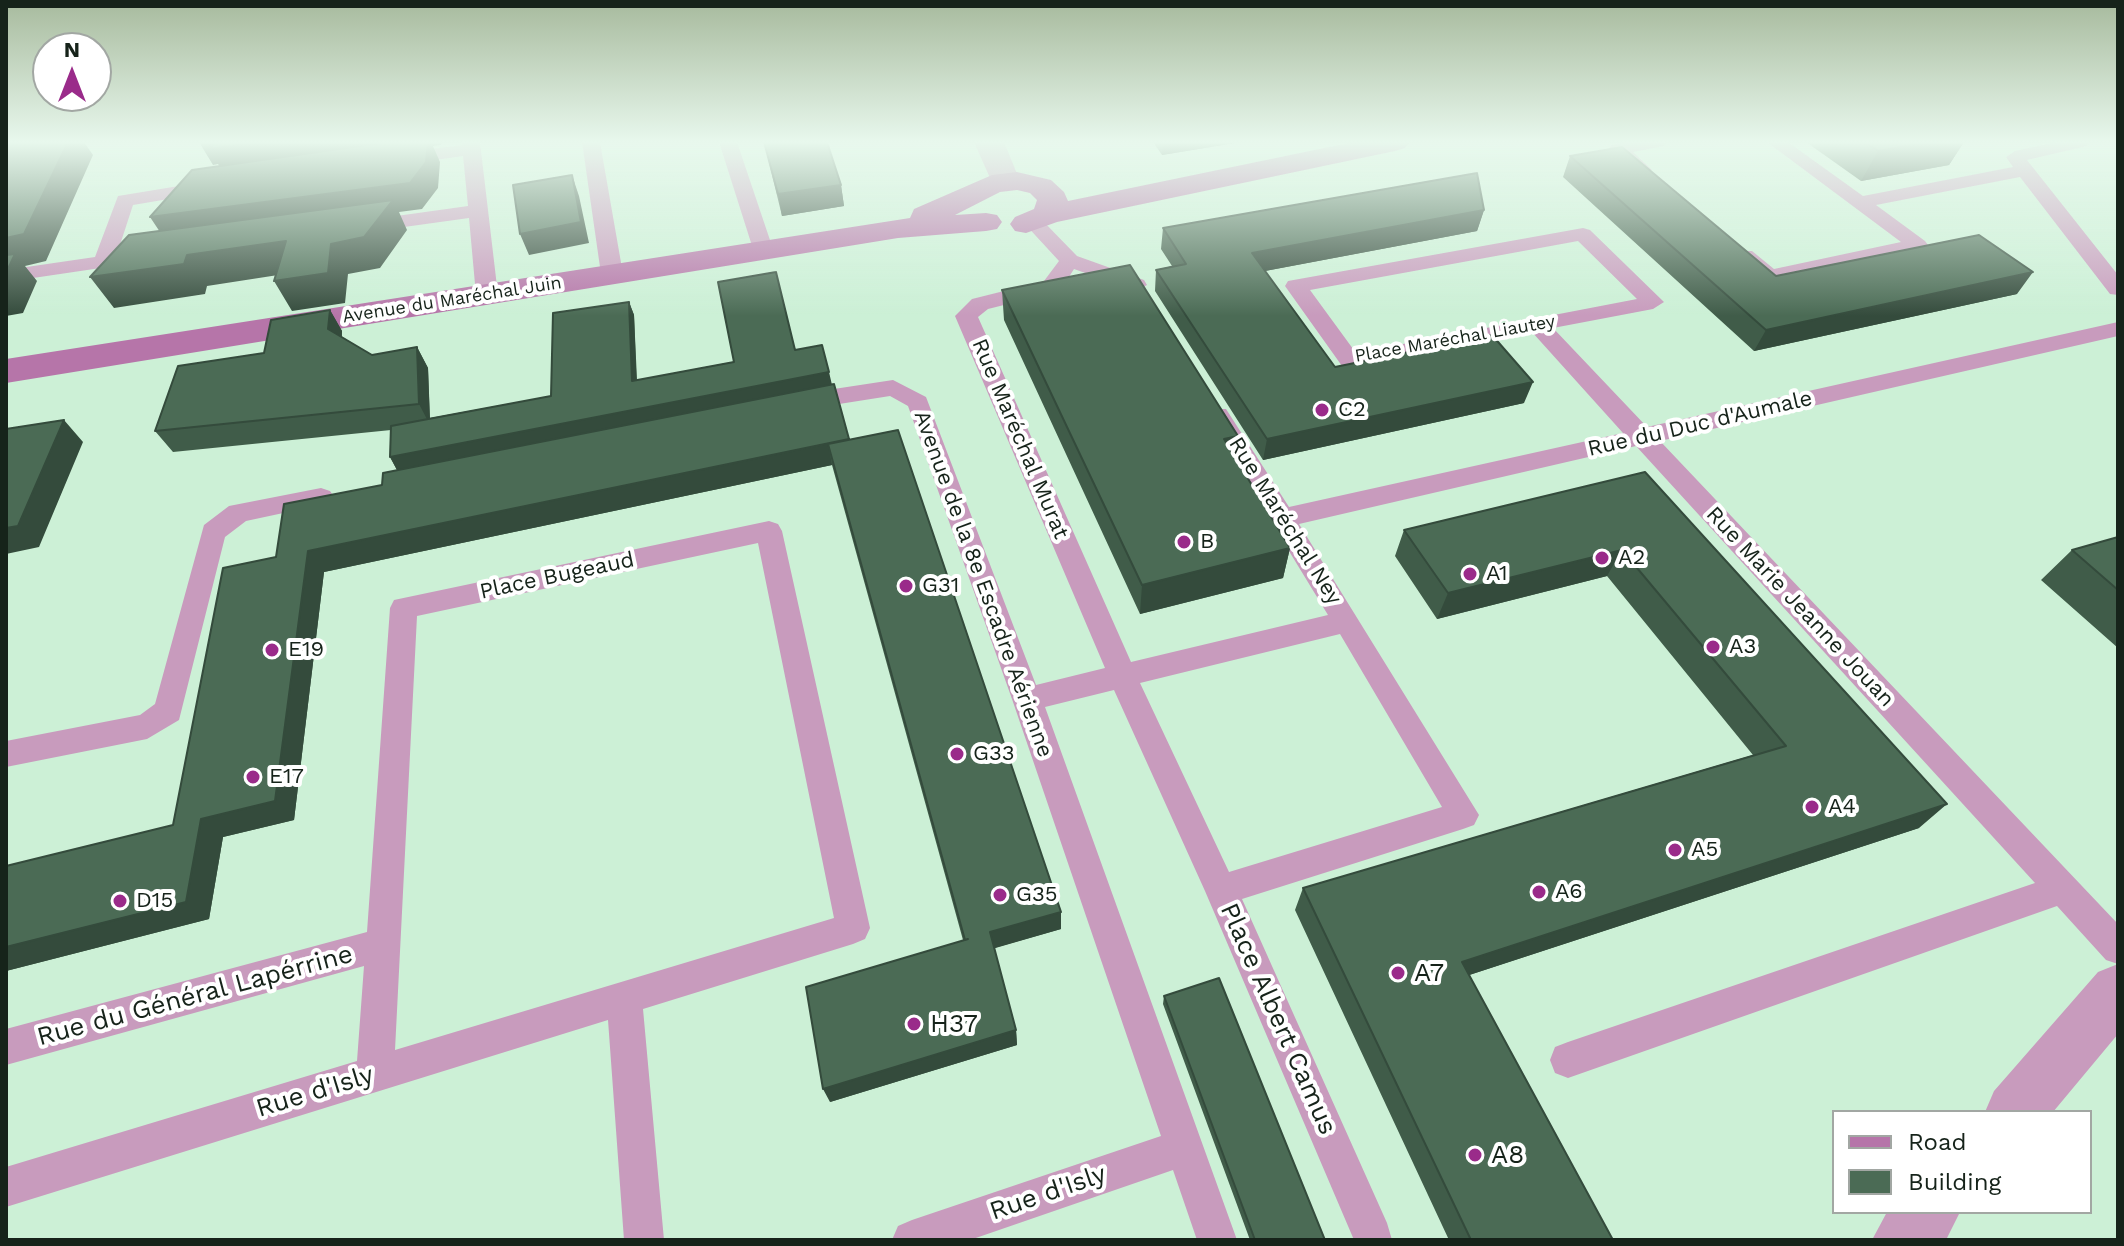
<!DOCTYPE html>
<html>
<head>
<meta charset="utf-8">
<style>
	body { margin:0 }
	#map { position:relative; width:2124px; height:1246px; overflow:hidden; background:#ccf0d6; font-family:"Work Sans",sans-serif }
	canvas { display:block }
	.frame { position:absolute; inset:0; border:8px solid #16231a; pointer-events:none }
	.legend { position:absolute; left:1832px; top:1110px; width:260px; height:104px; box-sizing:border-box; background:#fff; border:2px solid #a2a7a3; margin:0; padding:10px 14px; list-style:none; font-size:24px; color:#16231a }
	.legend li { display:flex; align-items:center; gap:16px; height:40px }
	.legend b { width:40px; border:2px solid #a2a7a3 }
	.north { position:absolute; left:32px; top:32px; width:80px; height:80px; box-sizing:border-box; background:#fff; border:2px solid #a2a7a3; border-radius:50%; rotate:0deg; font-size:22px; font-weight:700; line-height:32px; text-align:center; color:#16231a }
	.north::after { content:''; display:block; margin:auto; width:28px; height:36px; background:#9a2b8a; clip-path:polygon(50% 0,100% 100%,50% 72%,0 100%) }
</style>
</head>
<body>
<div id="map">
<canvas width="2124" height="1246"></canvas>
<div class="frame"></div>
<ul class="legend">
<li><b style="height:10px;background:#b675a9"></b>Road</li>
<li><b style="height:22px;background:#4b6b55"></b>Building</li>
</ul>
<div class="north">N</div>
</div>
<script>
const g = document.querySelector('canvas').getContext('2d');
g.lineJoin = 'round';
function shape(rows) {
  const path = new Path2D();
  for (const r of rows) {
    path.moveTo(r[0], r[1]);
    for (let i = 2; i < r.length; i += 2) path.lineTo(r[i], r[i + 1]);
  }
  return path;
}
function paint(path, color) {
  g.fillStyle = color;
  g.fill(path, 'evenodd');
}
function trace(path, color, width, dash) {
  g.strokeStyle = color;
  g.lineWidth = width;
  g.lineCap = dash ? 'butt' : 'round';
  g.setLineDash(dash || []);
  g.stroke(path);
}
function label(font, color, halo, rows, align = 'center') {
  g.font = font + ' "Work Sans",sans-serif';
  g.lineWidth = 8;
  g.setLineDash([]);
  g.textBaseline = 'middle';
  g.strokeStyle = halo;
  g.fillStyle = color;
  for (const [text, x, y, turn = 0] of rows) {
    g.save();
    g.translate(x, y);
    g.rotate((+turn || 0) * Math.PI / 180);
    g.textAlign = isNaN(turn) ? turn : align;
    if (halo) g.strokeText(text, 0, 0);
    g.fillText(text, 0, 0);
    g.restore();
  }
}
const lane = shape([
	[462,142,480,142,498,295,487,301,476,295,469,218,368,232,358,226,368,220,468,206,463,156,401,165,392,159,401,153,462,145,462,142],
	[582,142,600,142,623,274,612,280,601,274,582,142],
	[719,142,737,142,773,249,770,253,763,255,753,249,719,142],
	[1626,142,1666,142,1664,146,1633,152,1652,170,1642,176,1635,174,1609,149,1611,145,1626,142],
	[1767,142,1788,142,1863,196,2013,167,2006,157,2015,151,2056,142,2089,142,2087,146,2027,160,2118,275,2118,295,2110,294,2020,177,1876,205,1925,241,1928,245,1925,249,1770,282,1763,280,1738,259,1735,255,1738,251,1752,251,1774,269,1901,242,1767,142],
	[209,181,219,187,216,191,133,205,117,254,141,251,148,253,151,257,148,261,6,282,6,270,95,257,118,196,209,181],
	[1034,217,1041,219,1077,256,1144,280,1147,285,1136,291,1074,269,1060,291,988,309,978,317,1131,662,1328,615,1206,415,1210,409,1226,409,1289,507,1623,433,1532,332,1350,368,1342,366,1285,286,1288,281,1583,228,1590,230,1664,302,1653,309,1553,328,1647,427,2118,322,2118,336,1660,441,2118,924,2118,964,2106,960,2057,906,1568,1078,1555,1073,1550,1060,1555,1047,1568,1042,2035,883,1636,446,1299,524,1479,815,1474,825,1463,829,1242,899,1387,1223,1392,1240,1354,1240,1205,891,1114,690,1045,707,1237,1240,1197,1240,1173,1170,970,1240,892,1240,898,1226,912,1220,1161,1136,1012,699,908,406,890,396,801,410,793,407,789,402,793,397,801,394,893,380,926,397,1036,685,1105,668,955,316,972,299,1044,281,1059,261,1024,223,1034,217],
	[1578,241,1637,299,1356,353,1310,290,1578,241],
	[1340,634,1442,807,1229,872,1140,683,1340,634],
	[321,488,330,491,334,497,330,503,246,521,225,537,179,720,147,739,6,767,6,741,140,715,155,704,204,525,229,506,321,488],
	[769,521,778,524,782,531,870,928,865,939,853,944,643,1009,664,1240,624,1240,608,1020,6,1207,6,1167,357,1061,364,966,6,1065,6,1029,367,932,390,608,394,600,769,521],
	[758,543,834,918,395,1050,417,616,758,543]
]);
const street = shape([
	[974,142,1004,142,1020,181,1016,187,1005,190,994,187,974,142],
	[2118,964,2118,1034,2053,1112,1985,1112,1994,1091,2098,972,2118,964],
	[1887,1212,1960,1212,1946,1240,1872,1240,1887,1212]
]);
const secondary = shape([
	[1353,142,1410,142,1405,148,1395,151,1057,222,1026,233,1015,231,1010,224,1015,217,1034,209,1037,200,1030,193,1017,190,1000,192,955,215,986,213,997,215,1002,222,997,229,986,231,898,238,6,383,6,359,910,218,914,209,992,175,1017,172,1051,180,1064,192,1068,201,1353,142]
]);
const wall = shape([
	[764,142,841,185,844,206,782,216],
	[1153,142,1241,142,1162,155],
	[1806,142,1964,142,1949,165,1861,181],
	[1570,156,1776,276,2017,294,1754,351,1563,177],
	[1484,210,1477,231,1265,271,1335,367,1524,403,1263,460,1155,291,1156,270,1172,266,1161,249,1163,228],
	[1002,290,1290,548,1283,578,1140,614,1004,320],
	[629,302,634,315,637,380,795,350,832,385,849,440,1061,912,1061,929,994,948,1016,1030,1017,1045,830,1102,963,940,832,465,324,572,294,820,223,837,209,919,6,971,6,866,173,825,276,557,382,485,397,470,390,457,391,430,173,452,155,431,264,353,330,310,342,331,342,337,372,355,417,347,428,368,430,418,551,396],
	[1645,472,1919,828,1469,975,1613,1240,1449,1240,1295,910,1303,888,1753,755,1607,576,1437,619,1395,556,1404,530],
	[2118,537,2118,648,2041,580,2072,550],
	[1164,996,1325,1240,1250,1240,1163,1004]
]);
const shadedWall = shape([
	[68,142,84,142,93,155,46,261,25,266,37,281,23,313,6,316,6,238],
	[199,142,442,142,441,145,433,146,440,162,438,188,422,209,399,212,407,230,380,268,348,274,345,303,292,311,274,281,331,244,364,237,168,244,150,217,226,177,218,164,213,165],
	[1163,142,1241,142,1162,155],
	[1929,142,1964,142,1949,165,1861,181,1878,151],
	[572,175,579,196,589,243,529,255,520,234],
	[841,185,844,206,782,216,778,194],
	[1484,210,1477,231,1249,274,1252,253],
	[286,241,304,271,207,286,205,294,114,308,90,277,187,255],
	[2033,272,2017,294,1754,351,1766,330],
	[629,302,634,315,637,393,632,381],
	[330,310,342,331,340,350,328,329],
	[417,347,428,368,430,425,419,404],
	[829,372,832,385,397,470,390,457],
	[1533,382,1524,403,1263,460,1267,439],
	[64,420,83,442,39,547,6,554,6,528],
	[1238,436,1234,467,1224,439],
	[828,444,832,465,324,572,294,820,223,837,209,919,6,971,6,947,201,819,308,551],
	[1290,548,1283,578,1140,614,1142,585],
	[1622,550,1607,576,1437,619,1448,593],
	[1947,804,1919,828,1448,982,1462,962],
	[1061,912,1061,929,992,949,990,932],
	[1016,1030,1017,1045,830,1102,823,1089]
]);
const building = shape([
	[6,142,68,142,24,234,6,238,6,142],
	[216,142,260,142,209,149,216,142],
	[388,142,428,142,426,162,410,183,150,217,192,170,388,142],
	[764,142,827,142,841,185,778,194,764,142],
	[1865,142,1929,142,1878,151,1865,142],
	[1622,147,1776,276,1979,235,2033,272,1766,330,1570,156,1622,147],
	[1477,173,1484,210,1252,253,1335,367,1492,335,1533,382,1267,439,1156,270,1186,264,1163,228,1477,173],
	[572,175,581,222,520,234,513,185,572,175],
	[393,200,364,237,331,244,328,273,274,281,286,241,187,255,184,264,90,277,129,235,393,200],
	[15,254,6,273,6,255,15,254],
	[1130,265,1238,436,1224,439,1290,548,1142,585,1002,290,1130,265],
	[776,272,795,350,822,345,829,372,390,457,391,426,551,396,553,313,629,302,632,381,734,362,718,282,776,272],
	[330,310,328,329,372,355,417,347,419,404,155,431,178,366,264,353,271,320,330,310],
	[834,384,849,439,308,551,275,801,201,819,186,902,6,947,6,866,173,825,223,568,276,557,284,504,382,485,383,473,834,384],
	[64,420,18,526,6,528,6,429,64,420],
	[898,430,1061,912,990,932,1016,1030,823,1089,806,987,968,939,965,940,828,444,898,430],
	[1645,472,1947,804,1462,962,1613,1240,1471,1240,1303,888,1786,746,1622,550,1448,593,1404,530,1645,472],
	[2118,537,2118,590,2072,550,2118,537],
	[1219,978,1325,1240,1255,1240,1164,996,1219,978]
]);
const markers = [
	[1322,410,8,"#9a2b8a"],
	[1184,542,8,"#9a2b8a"],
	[1602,558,8,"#9a2b8a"],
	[1470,574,8,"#9a2b8a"],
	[906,586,8,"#9a2b8a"],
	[1713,647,8,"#9a2b8a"],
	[272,650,8,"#9a2b8a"],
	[957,754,8,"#9a2b8a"],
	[253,777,8,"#9a2b8a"],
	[1812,807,8,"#9a2b8a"],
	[1675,850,8,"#9a2b8a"],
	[1539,892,8,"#9a2b8a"],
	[1000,895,8,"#9a2b8a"],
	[120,901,8,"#9a2b8a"],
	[1398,973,8,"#9a2b8a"],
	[914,1024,8,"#9a2b8a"],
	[1475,1155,8,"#9a2b8a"]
];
const farStreetnames = [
	["Avenue du Maréchal Juin",452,300,-9],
	["Place Maréchal Liautey",1455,339,-10]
];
const poiNames = [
	["C2",1338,410],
	["B",1200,542],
	["A2",1618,558],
	["A1",1486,574],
	["G31",922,586],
	["A3",1729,647],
	["E19",288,650],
	["G33",973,754],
	["E17",269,777],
	["A4",1828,807],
	["A5",1691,850],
	["A6",1555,892],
	["G35",1016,895],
	["D15",136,901]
];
const streetNames = [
	["Rue du Duc d'Aumale",1700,424,-13],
	["Rue Maréchal Murat",1020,439,67],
	["Rue Maréchal Ney",1285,521,58],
	["Place Bugeaud",557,576,-12],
	["Avenue de la 8e Escadre Aérienne",983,584,70],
	["Rue Marie Jeanne Jouan",1800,607,47]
];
const nearPoinames = [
	["A7",1414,973],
	["H37",930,1024],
	["A8",1491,1155]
];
const nearStreetnames = [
	["Rue du Général Lapérrine",195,996,-15],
	["Place Albert Camus",1278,1019,66],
	["Rue d'Isly",315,1092,-17],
	["Rue d'Isly",1048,1193,-19]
];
paint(lane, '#c89bbd');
paint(street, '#c89bbd');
paint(secondary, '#b675a9');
paint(wall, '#405c49');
paint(shadedWall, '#344b3c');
paint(building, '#4b6b55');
trace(building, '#344b3c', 2);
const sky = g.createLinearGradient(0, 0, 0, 316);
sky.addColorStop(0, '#a7ba9d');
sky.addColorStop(0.45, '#e8f8ed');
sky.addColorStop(1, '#e8f8ed00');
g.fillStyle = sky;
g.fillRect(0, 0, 2124, 316);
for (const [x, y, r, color] of markers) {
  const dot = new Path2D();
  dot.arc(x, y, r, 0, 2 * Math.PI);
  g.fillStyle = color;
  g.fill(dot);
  trace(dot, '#fff', 3);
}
label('18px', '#16231a', '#fff', farStreetnames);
label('22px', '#16231a', '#fff', poiNames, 'left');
label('22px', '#16231a', '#fff', streetNames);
label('26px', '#16231a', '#fff', nearPoinames, 'left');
label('26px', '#16231a', '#fff', nearStreetnames);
</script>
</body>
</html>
